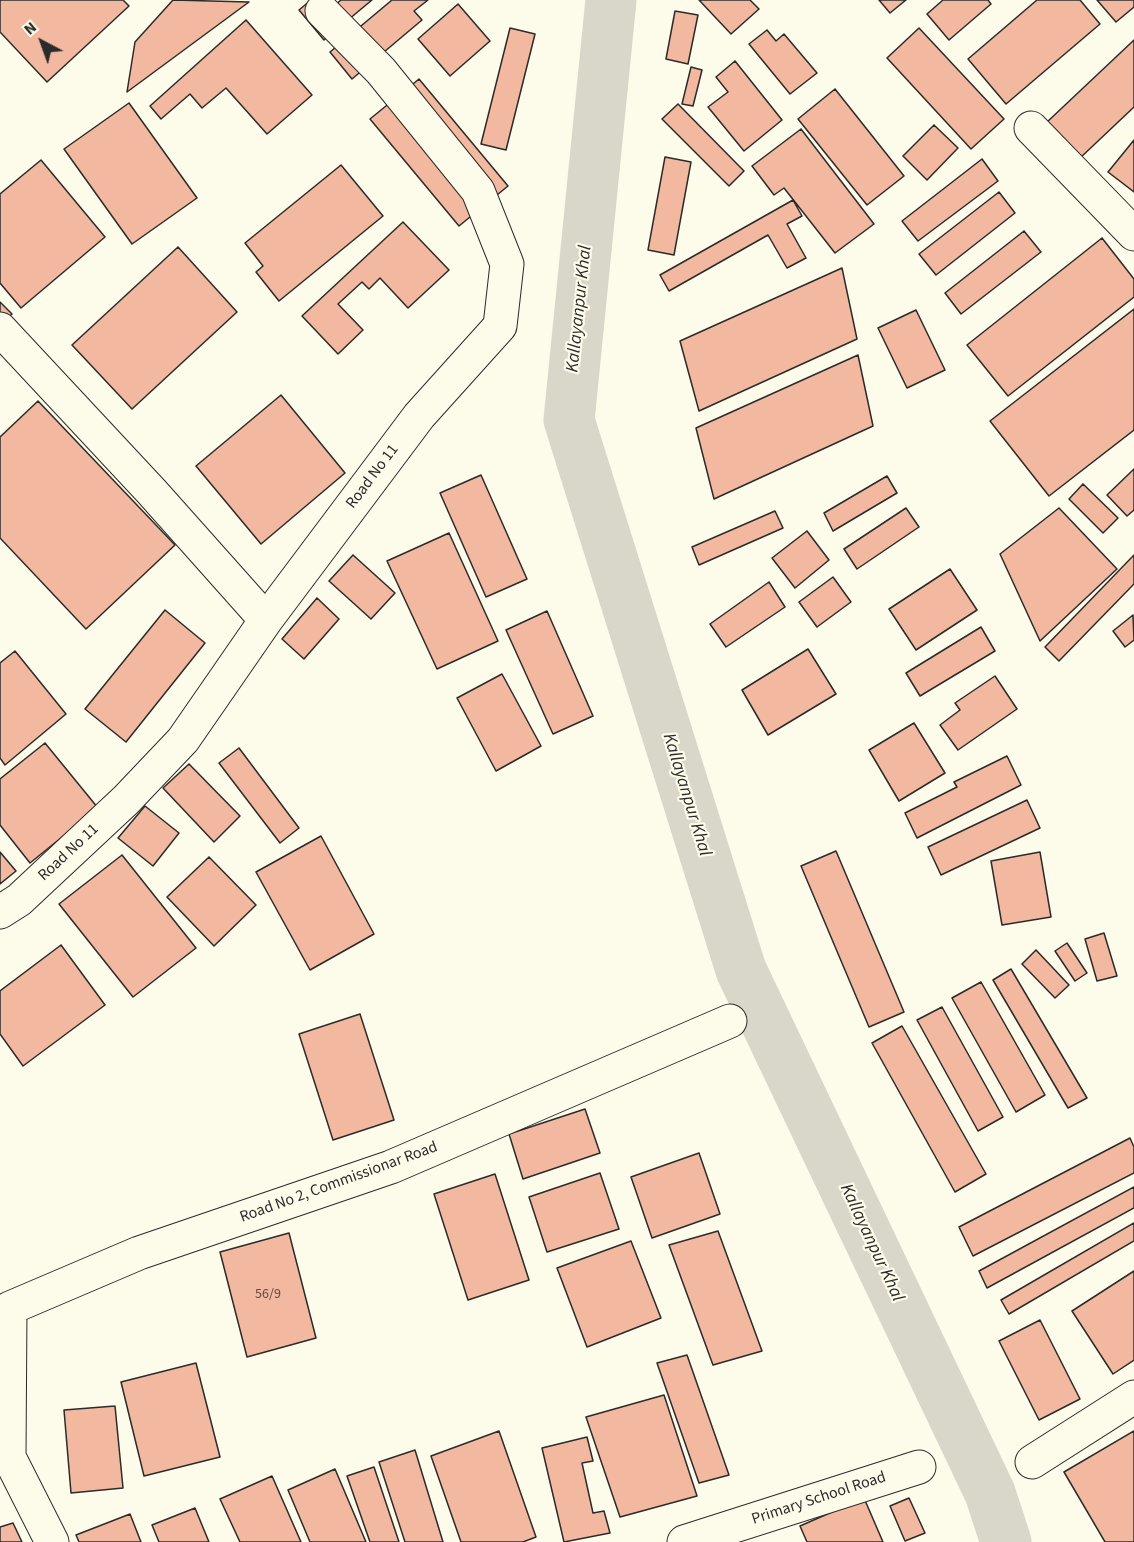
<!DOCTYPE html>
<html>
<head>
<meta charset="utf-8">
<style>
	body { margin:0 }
	#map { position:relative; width:1134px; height:1542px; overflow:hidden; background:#fdfbea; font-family:"Source Sans 3",sans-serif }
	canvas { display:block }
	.north { position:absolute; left:12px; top:12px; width:60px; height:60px; -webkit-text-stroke:4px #fdfbea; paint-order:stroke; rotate:319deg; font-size:16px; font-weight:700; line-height:24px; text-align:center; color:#2b2b2b }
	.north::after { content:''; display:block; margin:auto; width:21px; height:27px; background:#2b2b2b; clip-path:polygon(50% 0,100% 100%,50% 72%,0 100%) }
</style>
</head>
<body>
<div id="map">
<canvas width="1134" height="1542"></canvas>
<div class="north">N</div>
</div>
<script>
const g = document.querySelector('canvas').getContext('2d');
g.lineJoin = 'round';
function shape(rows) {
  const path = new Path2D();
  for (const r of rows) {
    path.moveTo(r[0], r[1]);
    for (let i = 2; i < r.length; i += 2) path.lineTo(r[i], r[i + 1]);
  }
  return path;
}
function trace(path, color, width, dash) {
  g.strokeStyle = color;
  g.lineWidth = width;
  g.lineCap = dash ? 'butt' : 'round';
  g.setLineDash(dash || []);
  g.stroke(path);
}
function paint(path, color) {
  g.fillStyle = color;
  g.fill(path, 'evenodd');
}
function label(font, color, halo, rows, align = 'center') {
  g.font = font + ' "Source Sans 3",sans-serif';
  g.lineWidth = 4.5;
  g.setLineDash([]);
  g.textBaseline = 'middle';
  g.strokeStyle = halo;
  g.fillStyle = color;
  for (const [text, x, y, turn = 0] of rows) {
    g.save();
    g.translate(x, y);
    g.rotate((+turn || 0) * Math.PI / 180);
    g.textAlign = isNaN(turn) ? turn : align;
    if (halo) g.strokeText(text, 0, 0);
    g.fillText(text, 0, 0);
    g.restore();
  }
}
const canal = shape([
	[611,0,569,420,741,970,990,1493,1006,1542]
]);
const building = shape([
	[0,0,123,0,129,6,47,82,0,32,0,0],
	[173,0,249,2,127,92,135,42,173,0],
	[311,0,323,15,341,0,372,0,324,40,299,10,311,0],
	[392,0,428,0,414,11,422,20,352,79,330,52,392,0],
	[699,0,750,0,759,9,731,34,699,0],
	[879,0,906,0,890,13,879,0],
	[943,0,988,0,991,4,949,40,927,14,943,0],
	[1037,0,1080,0,1100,24,1006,104,968,59,1037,0],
	[1097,0,1134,0,1134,7,1116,22,1097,0],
	[458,4,490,41,450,76,418,39,458,4],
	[675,11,698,15,688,64,666,59,675,11],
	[246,20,312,95,267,134,226,88,202,108,190,94,161,119,150,106,246,20],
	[510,28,535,34,506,150,481,144,510,28],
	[919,28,1004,119,971,149,887,58,919,28],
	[767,30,776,41,784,34,817,73,790,94,749,44,767,30],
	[1134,40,1134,107,1079,159,1046,123,1134,40],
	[735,61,782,120,744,151,708,107,728,92,716,77,735,61],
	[691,67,702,70,693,106,682,104,691,67],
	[419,79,508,186,459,226,370,119,419,79],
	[835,89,904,176,867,205,798,119,835,89],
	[129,103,197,198,132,244,64,149,129,103],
	[678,104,744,171,729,186,662,119,678,104],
	[934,125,958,148,927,180,903,156,934,125],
	[801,129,874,224,835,253,784,188,774,195,752,166,801,129],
	[1134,140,1134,192,1108,172,1134,140],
	[665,157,691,162,674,255,648,250,665,157],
	[982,159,998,181,918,241,902,221,982,159],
	[41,160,105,237,21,308,0,283,0,194,41,160],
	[341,165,383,216,279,301,256,272,263,266,245,243,341,165],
	[999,192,1015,213,936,275,919,254,999,192],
	[793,200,802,216,787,224,806,258,787,268,768,235,669,291,660,275,793,200],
	[403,222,449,270,408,308,380,278,369,289,362,282,338,304,363,330,338,354,302,316,403,222],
	[1024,231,1041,252,961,314,945,293,1024,231],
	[1102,238,1134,279,1134,297,1008,396,967,345,1102,238],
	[178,247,237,312,132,409,72,345,178,247],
	[842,268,857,339,699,411,680,341,842,268],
	[0,302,12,314,0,325,0,302],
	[1134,309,1134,430,1049,496,990,421,1134,309],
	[916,310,945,370,907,388,878,328,916,310],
	[858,355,873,426,714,499,696,428,858,355],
	[281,395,345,473,261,544,196,466,281,395],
	[38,401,175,545,86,629,0,538,0,437,38,401],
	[1134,469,1134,510,1127,516,1107,495,1134,469],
	[481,475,527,579,486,597,440,493,481,475],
	[887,476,897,493,833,531,824,513,887,476],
	[1083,484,1118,518,1103,533,1069,499,1083,484],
	[906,508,919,527,857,569,844,549,906,508],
	[1059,508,1117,569,1040,641,1000,554,1059,508],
	[775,511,783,528,699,565,692,547,775,511],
	[807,531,829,560,795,588,772,558,807,531],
	[449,533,498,641,437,669,387,561,449,533],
	[353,555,395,593,371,619,329,581,353,555],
	[1134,555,1134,584,1059,661,1045,647,1134,555],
	[950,569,977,610,916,650,889,609,950,569],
	[833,577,851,602,817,627,799,602,833,577],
	[769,582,785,607,726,647,710,624,769,582],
	[317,598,339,619,304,659,282,639,317,598],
	[165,610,205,643,126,742,85,709,165,610],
	[547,611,593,716,553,734,506,630,547,611],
	[1133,615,1134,640,1125,647,1113,631,1133,615],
	[981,627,995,651,920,696,906,673,981,627],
	[808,649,836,694,768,735,742,690,808,649],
	[15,651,66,714,5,765,0,758,0,663,15,651],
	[502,674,541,746,496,771,457,698,502,674],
	[995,676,1017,709,958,750,940,725,960,710,955,703,995,676],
	[914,723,945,773,899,801,869,750,914,723],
	[45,743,98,808,30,863,0,825,0,779,45,743],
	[239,748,299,828,280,843,219,763,239,748],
	[1007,756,1021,785,917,838,905,813,957,787,954,782,1007,756],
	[189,764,240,816,214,842,163,788,189,764],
	[1027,800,1040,828,941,875,928,847,1027,800],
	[145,806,179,833,153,866,118,838,145,806],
	[321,836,374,934,310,970,256,872,321,836],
	[836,851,904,1012,869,1027,801,866,836,851],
	[0,852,16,871,0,884,0,852],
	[1040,852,1051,917,1002,925,991,861,1040,852],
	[122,855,196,948,133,997,59,904,122,855],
	[209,857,256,905,214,946,167,897,209,857],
	[1104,933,1117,976,1097,981,1085,939,1104,933],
	[1067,943,1087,973,1075,981,1055,951,1067,943],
	[61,945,105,1005,23,1066,0,1034,0,991,61,945],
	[1036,950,1069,985,1055,998,1022,964,1036,950],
	[1011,969,1087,1098,1068,1108,993,980,1011,969],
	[981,982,1045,1095,1016,1112,952,998,981,982],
	[942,1007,1003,1117,978,1131,917,1020,942,1007],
	[360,1014,394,1120,333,1140,299,1034,360,1014],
	[902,1026,986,1174,955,1192,872,1043,902,1026],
	[585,1109,600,1153,523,1179,509,1134,585,1109],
	[1130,1138,1134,1147,1134,1173,973,1256,959,1227,1130,1138],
	[699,1153,720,1214,652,1238,631,1177,699,1153],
	[600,1173,619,1229,547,1252,529,1197,600,1173],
	[495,1174,529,1280,468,1300,434,1194,495,1174],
	[1134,1187,1134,1208,987,1288,979,1271,1134,1187],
	[1134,1223,1134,1241,1009,1314,1001,1300,1134,1223],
	[718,1231,762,1351,713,1365,669,1245,718,1231],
	[289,1233,316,1338,247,1357,220,1252,289,1233],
	[631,1241,661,1318,587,1347,557,1268,631,1241],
	[1134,1271,1134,1360,1113,1374,1072,1311,1134,1271],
	[1040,1320,1080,1399,1039,1420,999,1341,1040,1320],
	[687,1355,729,1475,699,1483,657,1363,687,1355],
	[196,1363,220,1457,144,1476,121,1382,196,1363],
	[664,1395,697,1496,620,1517,586,1417,664,1395],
	[115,1406,123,1488,71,1493,64,1410,115,1406],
	[499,1431,536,1537,523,1542,461,1542,431,1456,499,1431],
	[1134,1431,1134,1542,1105,1542,1064,1472,1134,1431],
	[587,1437,593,1461,582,1463,593,1513,604,1511,610,1533,564,1542,542,1448,587,1437],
	[415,1450,443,1542,405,1542,379,1462,415,1450],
	[374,1467,399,1542,370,1542,347,1476,374,1467],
	[335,1469,366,1542,310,1542,288,1490,335,1469],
	[272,1476,301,1542,240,1542,220,1499,272,1476],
	[864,1498,883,1542,807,1542,800,1526,864,1498],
	[909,1498,925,1533,905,1541,890,1506,909,1498],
	[195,1508,209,1542,159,1542,152,1525,195,1508],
	[130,1514,141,1542,79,1542,76,1535,130,1514],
	[13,1523,22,1542,0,1542,0,1527,13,1523]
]);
const street = shape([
	[1031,128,1134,234],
	[0,329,152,492,266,620],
	[0,912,19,900,126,800,183,740,266,620,419,416,500,326,507,264,478,191,381,71,322,11],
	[1032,1462,1134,1397],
	[52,1542,9,1457,10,1308,139,1253,391,1167,730,1021],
	[684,1542,919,1467]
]);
const numberNames = [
	["56/9",268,1295]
];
const streetNames = [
	["Road No 11",373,477,-53],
	["Road No 11",69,853,-43],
	["Road No 2, Commissionar Road",339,1183,-20],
	["Primary School Road",819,1499,-18]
];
const waterNames = [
	["Kallayanpur Khal",580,309,-84],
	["Kallayanpur Khal",686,795,73],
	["Kallayanpur Khal",871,1243,65]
];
trace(canal, '#d8d7c9', 51);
paint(building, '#f2b8a0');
trace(building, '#2b2b2b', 1.5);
trace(street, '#2b2b2b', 35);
trace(street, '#fdfbea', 33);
label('14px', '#5d4e48', null, numberNames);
label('16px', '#2b2b2b', '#fdfbea', streetNames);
label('italic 18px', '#2b2b2b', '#fdfbea', waterNames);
</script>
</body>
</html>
